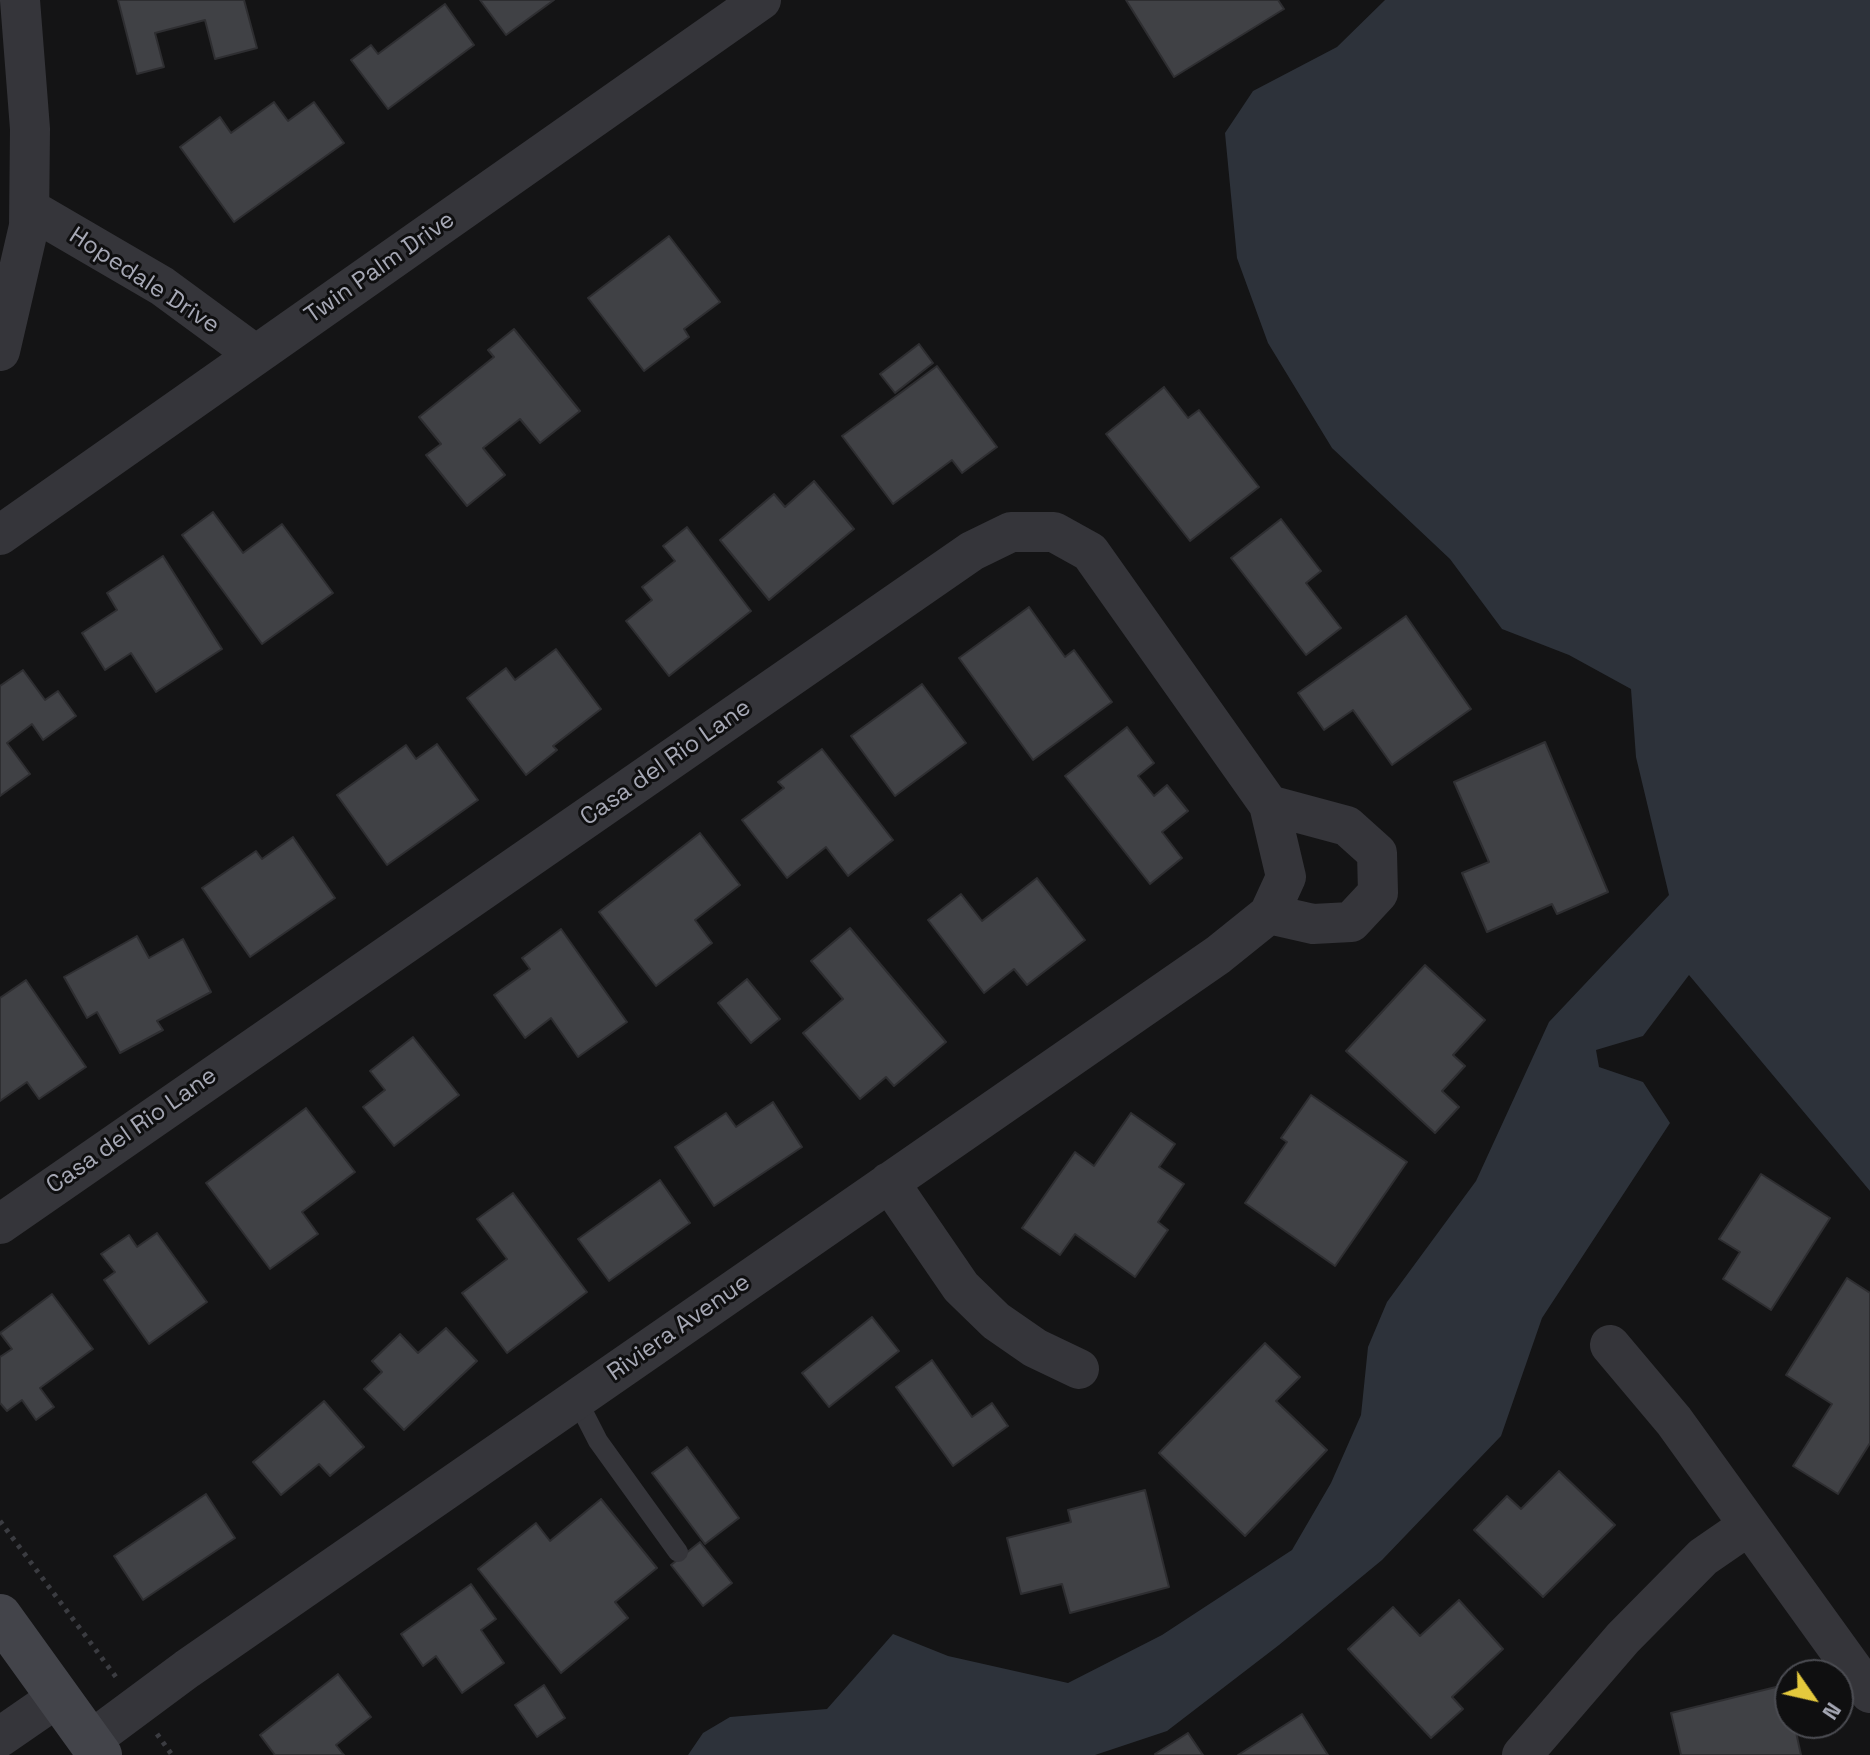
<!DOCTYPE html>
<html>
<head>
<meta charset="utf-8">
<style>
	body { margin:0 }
	#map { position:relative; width:1870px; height:1755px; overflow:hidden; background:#141415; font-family:"Space Grotesk",sans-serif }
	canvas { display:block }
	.north { position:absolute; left:1774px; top:1659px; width:80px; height:80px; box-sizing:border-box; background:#0f0f10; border:2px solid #4b4c52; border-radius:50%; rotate:124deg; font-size:22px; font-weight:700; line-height:32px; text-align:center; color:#a6a8b5 }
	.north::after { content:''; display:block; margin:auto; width:28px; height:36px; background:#e4c93d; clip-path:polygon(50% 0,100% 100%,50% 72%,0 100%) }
</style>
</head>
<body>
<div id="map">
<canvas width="1870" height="1755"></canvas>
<div class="north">N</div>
</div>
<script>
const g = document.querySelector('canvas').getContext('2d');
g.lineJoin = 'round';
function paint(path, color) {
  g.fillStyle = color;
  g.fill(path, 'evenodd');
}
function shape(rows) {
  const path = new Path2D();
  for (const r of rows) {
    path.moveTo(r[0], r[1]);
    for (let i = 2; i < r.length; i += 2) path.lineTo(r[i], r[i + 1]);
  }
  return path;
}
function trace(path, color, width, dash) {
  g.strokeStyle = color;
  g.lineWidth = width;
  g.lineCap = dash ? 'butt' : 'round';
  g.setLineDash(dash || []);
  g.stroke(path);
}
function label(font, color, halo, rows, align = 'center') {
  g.font = font + ' "Space Grotesk",sans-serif';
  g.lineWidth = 6;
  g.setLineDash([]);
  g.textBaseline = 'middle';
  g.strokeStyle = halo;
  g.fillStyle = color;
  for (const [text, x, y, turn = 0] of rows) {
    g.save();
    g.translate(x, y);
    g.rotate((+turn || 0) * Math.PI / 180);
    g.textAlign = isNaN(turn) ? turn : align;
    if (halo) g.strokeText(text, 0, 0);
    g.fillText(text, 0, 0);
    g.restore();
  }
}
const water = shape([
	[1385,0,1870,0,1870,1191,1689,975,1643,1036,1596,1050,1599,1067,1643,1082,1670,1123,1542,1318,1501,1436,1382,1560,1279,1645,1167,1731,1095,1755,688,1755,703,1733,730,1717,827,1709,893,1634,948,1656,1068,1683,1162,1635,1292,1550,1331,1483,1361,1415,1368,1347,1387,1302,1476,1181,1549,1022,1669,895,1636,757,1631,689,1569,655,1502,629,1450,559,1332,448,1268,343,1237,258,1225,133,1253,91,1337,47]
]);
const building = shape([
	[118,0,244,0,257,48,215,59,205,20,155,33,164,67,137,74,118,0],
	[480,0,554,0,506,35,480,0],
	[1126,0,1278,0,1284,9,1174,77,1126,0],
	[445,4,474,45,388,109,351,60,371,45,378,54,445,4],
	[274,102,288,121,314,102,344,143,234,222,180,147,220,117,231,133,274,102],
	[669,236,720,302,684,329,689,337,644,371,588,298,669,236],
	[514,329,580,411,540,443,520,419,483,448,505,475,467,506,426,455,441,444,419,417,494,357,488,350,514,329],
	[919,344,933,363,895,393,880,374,919,344],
	[937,366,997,447,962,473,952,460,893,504,842,436,937,366],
	[1164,387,1188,418,1199,410,1259,487,1190,541,1106,434,1164,387],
	[814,481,854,529,769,600,720,540,774,494,785,507,814,481],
	[213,512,243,553,282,524,333,593,262,644,182,535,213,512],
	[1281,519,1321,571,1306,583,1341,628,1306,655,1231,558,1281,519],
	[687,527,751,611,669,676,626,621,652,600,642,587,675,561,663,546,687,527],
	[163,556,222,649,156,692,131,653,105,670,82,633,117,610,107,593,163,556],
	[1029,607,1065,657,1074,650,1112,702,1033,760,959,658,1029,607],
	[1406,616,1471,709,1392,765,1353,710,1324,730,1298,693,1406,616],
	[556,649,601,709,553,746,557,750,526,775,467,698,506,668,515,680,556,649],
	[23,670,45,700,58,691,76,716,43,740,32,724,7,743,30,774,0,796,0,686,23,670],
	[922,684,966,743,895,796,851,736,922,684],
	[1127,727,1154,763,1138,776,1154,796,1167,785,1188,811,1162,832,1182,858,1150,884,1065,776,1127,727],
	[1545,742,1608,892,1557,914,1552,904,1487,932,1462,873,1489,862,1454,782,1545,742],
	[437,744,478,800,387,865,337,795,406,745,416,759,437,744],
	[822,749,893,840,848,876,826,847,787,878,742,820,784,788,778,782,822,749],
	[700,833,740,885,695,920,712,943,656,986,599,912,700,833],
	[293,837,335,898,250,957,202,888,256,851,262,859,293,837],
	[1037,878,1085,940,1027,985,1014,969,984,993,928,920,961,894,982,921,1037,878],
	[850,928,946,1042,894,1086,886,1077,860,1099,803,1033,843,999,811,961,850,928],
	[561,929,627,1022,578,1057,551,1018,525,1038,494,995,530,969,522,958,561,929],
	[137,936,149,958,183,939,211,992,157,1021,163,1030,120,1053,97,1012,87,1018,64,977,137,936],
	[1425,965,1485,1020,1453,1055,1465,1066,1442,1091,1459,1107,1435,1133,1346,1051,1425,965],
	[747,979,780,1019,751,1043,718,1003,747,979],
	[26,980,86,1067,39,1099,27,1082,0,1101,0,998,26,980],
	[413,1037,459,1095,394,1146,363,1107,385,1090,370,1071,413,1037],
	[1311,1095,1407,1162,1335,1266,1245,1203,1287,1142,1281,1138,1311,1095],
	[773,1102,802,1147,714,1206,675,1147,726,1113,736,1127,773,1102],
	[306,1108,355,1172,302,1212,318,1234,270,1269,206,1183,306,1108],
	[1131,1113,1175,1144,1159,1167,1184,1184,1158,1222,1168,1230,1135,1277,1075,1234,1060,1255,1022,1228,1075,1152,1094,1166,1131,1113],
	[1761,1174,1830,1218,1771,1310,1723,1279,1740,1252,1719,1239,1761,1174],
	[660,1180,690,1223,609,1281,578,1239,660,1180],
	[513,1193,587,1292,507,1353,462,1293,507,1259,477,1219,513,1193],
	[157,1233,207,1302,149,1344,104,1280,115,1272,101,1254,129,1235,137,1247,157,1233],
	[1847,1278,1870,1293,1870,1443,1838,1494,1793,1466,1832,1404,1786,1375,1847,1278],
	[52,1294,93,1349,40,1388,54,1407,36,1420,22,1400,7,1411,0,1403,0,1357,12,1349,0,1333,52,1294],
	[872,1317,899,1351,829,1407,802,1373,872,1317],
	[446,1328,477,1361,404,1430,364,1389,382,1372,372,1361,400,1334,418,1353,446,1328],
	[1265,1343,1300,1377,1276,1401,1327,1450,1245,1536,1159,1453,1265,1343],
	[932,1360,972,1417,992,1403,1008,1426,953,1466,896,1387,932,1360],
	[324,1401,364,1447,330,1476,319,1464,281,1495,253,1462,324,1401],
	[687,1447,739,1518,705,1544,652,1473,687,1447],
	[1559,1471,1615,1525,1543,1597,1474,1530,1507,1496,1521,1509,1559,1471],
	[1145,1490,1169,1587,1070,1613,1062,1584,1021,1594,1007,1538,1071,1522,1068,1510,1145,1490],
	[206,1494,235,1538,143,1600,114,1556,206,1494],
	[601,1499,657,1568,615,1602,628,1618,561,1673,478,1569,536,1523,550,1541,601,1499],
	[700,1542,732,1583,703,1606,671,1565,700,1542],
	[471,1584,496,1619,481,1630,504,1663,462,1693,436,1656,423,1666,401,1634,471,1584],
	[1459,1600,1503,1649,1452,1697,1463,1709,1431,1738,1348,1649,1393,1607,1420,1636,1459,1600],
	[338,1674,371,1717,336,1745,344,1755,275,1755,260,1735,338,1674],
	[544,1685,565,1718,537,1737,515,1705,544,1685],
	[1784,1685,1790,1723,1794,1723,1801,1755,1681,1755,1671,1713,1784,1685],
	[1302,1714,1328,1755,1238,1755,1302,1714],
	[1188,1733,1203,1755,1156,1755,1155,1754,1188,1733]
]);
const path = shape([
	[0,1521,116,1677],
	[157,1734,172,1755]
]);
const lane = shape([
	[577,1400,598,1441,678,1552]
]);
const street = shape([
	[30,209,162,286,256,355],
	[0,351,29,226,30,129,20,0],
	[0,535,761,0],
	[1269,914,1313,924,1351,922,1378,893,1377,853,1347,826,1269,805],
	[889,1182,961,1287,996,1321,1035,1348,1079,1369],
	[0,1224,972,551,1011,532,1054,532,1090,552,1269,805,1286,877,1269,914,1218,955,187,1669,90,1741],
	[1610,1345,1674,1421,1870,1693],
	[0,1737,58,1697],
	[1522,1755,1623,1638,1703,1557,1748,1526]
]);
const secondary = shape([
	[0,1616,100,1755]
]);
const streetNames = [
	["Twin Palm Drive",380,268,-35],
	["Hopedale Drive",144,281,33],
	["Casa del Rio Lane",666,763,-35],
	["Casa del Rio Lane",132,1131,-35],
	["Riviera Avenue",679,1328,-35]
];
paint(water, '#2d323a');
paint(building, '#404145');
trace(building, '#2e2e31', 2);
trace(path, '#3b3c41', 5, [4, 6]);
trace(lane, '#35353a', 20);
trace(street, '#35353a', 40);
trace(secondary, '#43444a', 44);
label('24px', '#a6a8b5', '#0f0f10', streetNames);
</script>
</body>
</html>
